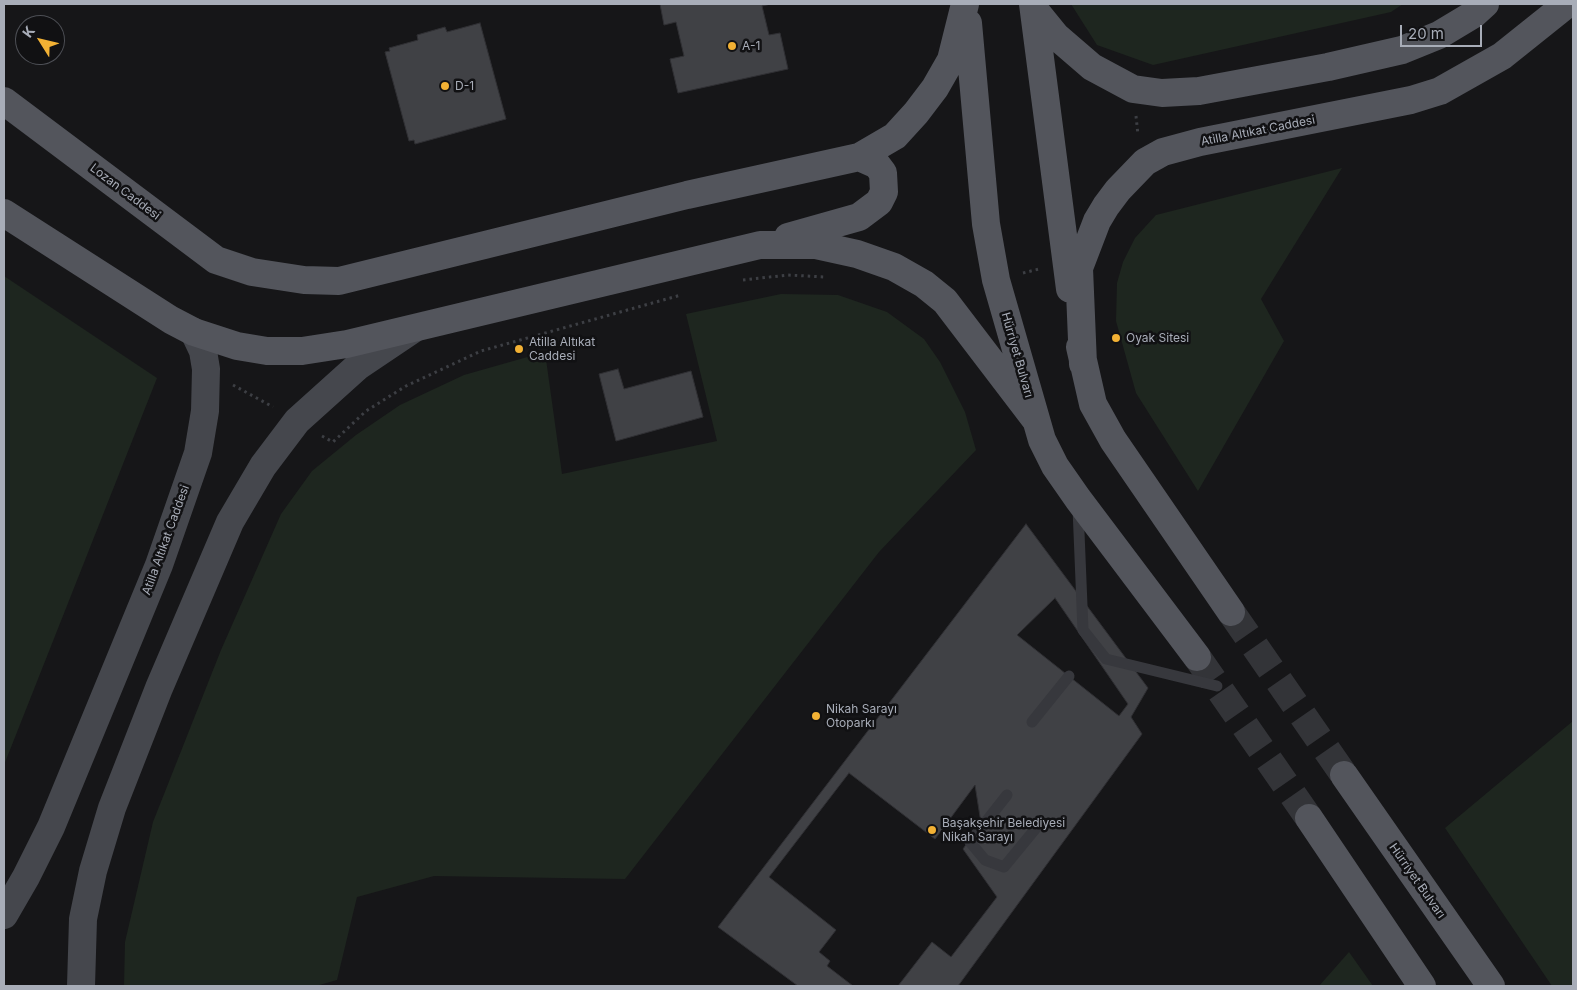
<!DOCTYPE html>
<html>
<head>
<meta charset="utf-8">
<style>
	body { margin:0 }
	#map { position:relative; width:1577px; height:990px; overflow:hidden; background:#161618; font-family:Inter,sans-serif }
	canvas { display:block }
	.frame { position:absolute; inset:0; border:5px solid #a8adb8; pointer-events:none }
	.north { position:absolute; left:15px; top:15px; width:50px; height:50px; box-sizing:border-box; background:#111113; border:1px solid #4d4f55; border-radius:50%; rotate:306deg; font-size:14px; font-weight:700; line-height:20px; text-align:center; color:#a8adb8 }
	.north::after { content:''; display:block; margin:auto; width:18px; height:22px; background:#f2b134; clip-path:polygon(50% 0,100% 100%,50% 72%,0 100%) }
	.scale { position:absolute; left:1400px; top:25px; width:82px; height:22px; box-sizing:border-box; border:2px solid #a8adb8; border-top:0; padding-left:6px; font-size:15px; line-height:18px; white-space:nowrap; color:#a8adb8; -webkit-text-stroke:4px #111113; paint-order:stroke }
</style>
</head>
<body>
<div id="map">
<canvas width="1577" height="990"></canvas>
<div class="frame"></div>
<div class="north">K</div>
<div class="scale">20 m</div>
</div>
<script>
const g = document.querySelector('canvas').getContext('2d');
g.lineJoin = 'round';
function paint(path, color) {
  g.fillStyle = color;
  g.fill(path, 'evenodd');
}
function shape(rows) {
  const path = new Path2D();
  for (const r of rows) {
    path.moveTo(r[0], r[1]);
    for (let i = 2; i < r.length; i += 2) path.lineTo(r[i], r[i + 1]);
  }
  return path;
}
function trace(path, color, width, dash) {
  g.strokeStyle = color;
  g.lineWidth = width;
  g.lineCap = dash ? 'butt' : 'round';
  g.setLineDash(dash || []);
  g.stroke(path);
}
function label(font, color, halo, rows, align = 'center') {
  g.font = font + ' Inter,sans-serif';
  g.lineWidth = 5;
  g.setLineDash([]);
  g.textBaseline = 'middle';
  g.strokeStyle = halo;
  g.fillStyle = color;
  for (const [text, x, y, turn = 0] of rows) {
    g.save();
    g.translate(x, y);
    g.rotate((+turn || 0) * Math.PI / 180);
    g.textAlign = isNaN(turn) ? turn : align;
    if (halo) g.strokeText(text, 0, 0);
    g.fillText(text, 0, 0);
    g.restore();
  }
}
const green = shape([
	[1071,4,1403,4,1391,12,1153,65,1097,45],
	[1342,168,1261,299,1284,341,1198,491,1136,393,1116,321,1117,283,1123,262,1135,238,1156,215],
	[4,276,157,378,4,765],
	[781,294,838,295,887,312,924,339,940,362,965,412,976,450,879,552,625,879,434,876,357,897,337,980,316,986,124,986,125,942,153,822,221,650,281,514,312,471,356,435,400,405,464,375,545,352,562,474,717,441,686,314],
	[1573,721,1573,986,1552,986,1445,828],
	[1349,952,1373,986,1319,986]
]);
const building = shape([
	[660,4,771,4,762,6,769,35,780,33,788,69,678,93,670,59,684,56,676,22,664,25,660,4],
	[480,23,506,119,415,144,414,140,409,141,385,52,390,51,389,48,418,40,417,35,445,27,447,32,480,23],
	[618,369,624,389,691,371,703,417,616,441,599,374,618,369],
	[1026,524,1148,688,1131,717,1142,734,958,986,798,986,718,927,1026,524],
	[1055,598,1128,704,1119,716,1017,635,1055,598],
	[849,773,935,839,975,785,981,823,963,849,997,897,951,957,932,942,898,986,853,986,827,966,830,961,819,952,836,930,769,877,849,773]
]);
const primaryTunnel = shape([
	[1231,612,1344,775],
	[1197,657,1309,818]
]);
const path = shape([
	[1136,116,1138,135],
	[1023,273,1039,269],
	[743,280,788,275,824,277],
	[233,385,273,407],
	[322,436,333,442,366,411,406,386,481,351,681,295]
]);
const lane = shape([
	[1078,508,1083,630,1106,659,1217,686],
	[1032,722,1069,676],
	[1007,795,970,842,985,860,1004,867,1041,822]
]);
const secondary = shape([
	[4,915,26,877,51,827,159,565,198,453,205,411,206,369,203,351,194,332],
	[81,986,83,919,93,871,112,808,159,688,230,522,263,466,297,421,357,367,412,330]
]);
const primary = shape([
	[1033,4,1070,289],
	[1034,9,1056,36,1092,67,1133,89,1162,93,1199,91,1328,67,1402,50,1439,35,1474,14,1485,4],
	[968,23,986,224,996,280,1042,440,1055,466,1078,499,1197,657],
	[4,101,216,260,252,272,304,280,339,281,687,195,859,157,895,136,916,113,935,88,951,60,965,4],
	[4,213,171,320,194,332,237,346,267,351,302,351,347,344,760,245,816,245,857,254,894,267,924,284,945,301,1035,419],
	[788,237,859,217,879,202,884,192,883,173,877,165,859,157],
	[1080,347,1093,404,1113,440,1231,612],
	[1083,364,1079,268,1097,221,1106,206,1118,190,1145,162,1163,152,1200,142,1411,100,1440,91,1502,56,1567,4],
	[1344,775,1491,986],
	[1309,818,1422,986]
]);
const markers = [
	[732,46,5,"#f2b134"],
	[445,86,5,"#f2b134"],
	[1116,338,5,"#f2b134"],
	[519,349,5,"#f2b134"],
	[816,716,5,"#f2b134"],
	[932,830,5,"#f2b134"]
];
const poiNames = [
	["A-1",742,46],
	["D-1",455,86],
	["Oyak Sitesi",1126,338],
	["Atilla Altıkat",529,342],
	["Caddesi",529,356],
	["Nikah Sarayı",826,709],
	["Otoparkı",826,723],
	["Başakşehir Belediyesi",942,823],
	["Nikah Sarayı",942,837]
];
const streetNames = [
	["Atilla Altıkat Caddesi",1258,131,-11],
	["Lozan Caddesi",125,192,37],
	["Hürriyet Bulvarı",1017,355,74],
	["Atilla Altıkat Caddesi",166,540,-70],
	["Hürriyet Bulvarı",1417,881,55]
];
paint(green, '#1e261f');
paint(building, '#404145');
trace(building, '#303034', 1);
trace(primaryTunnel, '#333438', 28, [28, 14]);
trace(path, '#3d3f44', 3, [2.5, 4]);
trace(lane, '#37383d', 11);
trace(secondary, '#45474d', 28);
trace(primary, '#53555c', 28);
for (const [x, y, r, color] of markers) {
  const dot = new Path2D();
  dot.arc(x, y, r, 0, 2 * Math.PI);
  g.fillStyle = color;
  g.fill(dot);
  trace(dot, '#111113', 2);
}
label('12px', '#a8adb8', '#111113', poiNames, 'left');
label('12px', '#a8adb8', '#111113', streetNames);
</script>
</body>
</html>
